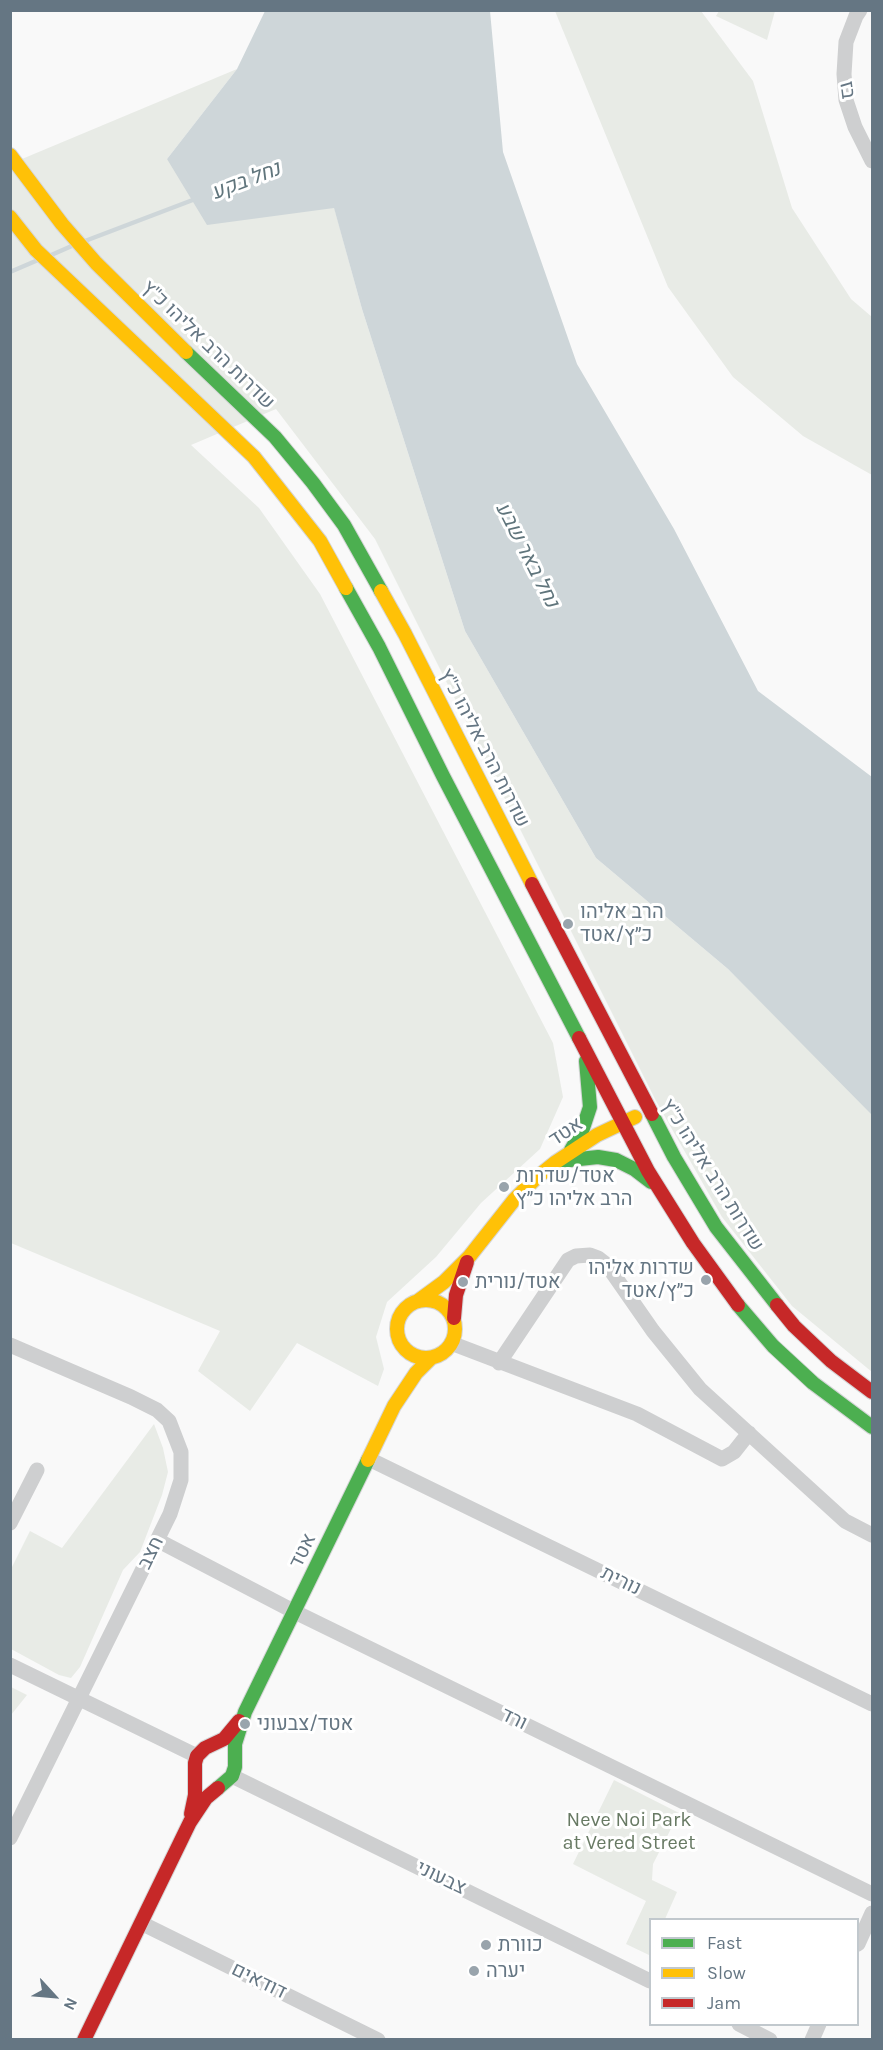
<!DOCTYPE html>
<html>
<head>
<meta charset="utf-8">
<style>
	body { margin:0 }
	#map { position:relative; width:883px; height:2050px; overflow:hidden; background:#f9f9f9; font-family:Karla,sans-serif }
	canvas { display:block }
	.frame { position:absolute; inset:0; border:12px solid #657683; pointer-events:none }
	.legend { position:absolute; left:649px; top:1918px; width:210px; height:108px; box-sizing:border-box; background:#fff; border:2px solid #c1c8cd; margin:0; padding:8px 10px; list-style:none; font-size:18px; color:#657683 }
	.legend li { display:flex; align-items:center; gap:12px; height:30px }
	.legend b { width:30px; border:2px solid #c1c8cd }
	.north { position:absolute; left:24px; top:1966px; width:60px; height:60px; -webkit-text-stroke:4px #fff; paint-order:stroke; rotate:116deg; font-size:16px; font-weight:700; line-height:24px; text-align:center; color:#657683 }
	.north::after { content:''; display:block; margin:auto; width:21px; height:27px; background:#657683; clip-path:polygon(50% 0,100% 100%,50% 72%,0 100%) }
</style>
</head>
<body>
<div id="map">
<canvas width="883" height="2050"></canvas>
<div class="frame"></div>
<ul class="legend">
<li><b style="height:8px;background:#4caf50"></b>Fast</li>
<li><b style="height:8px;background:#ffc107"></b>Slow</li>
<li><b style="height:8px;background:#c62828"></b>Jam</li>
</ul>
<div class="north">N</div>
</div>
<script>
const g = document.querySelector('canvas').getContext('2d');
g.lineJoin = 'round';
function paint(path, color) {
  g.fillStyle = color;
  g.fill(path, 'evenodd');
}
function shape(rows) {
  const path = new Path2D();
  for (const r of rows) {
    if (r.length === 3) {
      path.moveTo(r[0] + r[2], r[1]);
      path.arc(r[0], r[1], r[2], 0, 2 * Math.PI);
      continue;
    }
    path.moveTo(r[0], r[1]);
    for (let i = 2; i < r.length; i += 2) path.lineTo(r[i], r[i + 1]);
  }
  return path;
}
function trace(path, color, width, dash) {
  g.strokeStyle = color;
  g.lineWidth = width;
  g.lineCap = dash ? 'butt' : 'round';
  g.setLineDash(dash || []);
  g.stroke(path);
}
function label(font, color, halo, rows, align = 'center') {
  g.font = font + ' Karla,Heebo,sans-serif';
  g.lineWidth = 6;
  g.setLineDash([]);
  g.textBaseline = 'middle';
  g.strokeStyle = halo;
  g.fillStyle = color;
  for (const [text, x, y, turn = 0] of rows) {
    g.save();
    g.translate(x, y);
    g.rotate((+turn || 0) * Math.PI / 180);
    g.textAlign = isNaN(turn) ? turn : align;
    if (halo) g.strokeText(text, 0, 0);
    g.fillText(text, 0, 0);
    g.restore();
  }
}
const green = shape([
	[555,11,701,11,753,81,792,208,851,299,872,317,872,475,803,436,733,377,668,287],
	[719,11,719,10,775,11,767,40,716,16],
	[237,69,167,159,334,207,362,309,465,631,596,858,728,969,775,1016,872,1105,872,1372,792,1306,722,1217,656,1101,375,539,276,409,191,445,259,508,320,594,553,1043,563,1097,540,1149,481,1203,436,1257,387,1302,376,1337,384,1369,378,1386,297,1343,250,1411,198,1371,220,1331,11,1243,10,164],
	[154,1424,163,1448,168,1472,162,1495,140,1552,123,1570,80,1667,71,1678,59,1675,11,1649,11,1569,30,1531,62,1548],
	[11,1687,27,1695,11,1715],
	[614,1780,679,1813,653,1864,652,1880,677,1892,665,1919,650,1920,650,1952,649,1955,626,1944,646,1901,573,1864]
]);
const water = shape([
	[265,11,490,11,503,152,577,364,674,529,758,691,872,777,872,1115,728,969,596,858,465,631,362,309,334,208,207,225,167,159,237,69]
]);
const stream = shape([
	[85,241,198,198],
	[49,256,74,245],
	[10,272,38,260]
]);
const street = shape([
	[860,10,856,16,846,42,844,74,846,100,855,127,872,161],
	[451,1343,637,1414,722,1459,734,1452,749,1433],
	[10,1345,131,1397,157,1410,169,1421,181,1452,181,1480,170,1514,10,1838],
	[499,1363,568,1260,576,1256,590,1255,598,1258,607,1265,653,1331,700,1389,845,1521,872,1535],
	[369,1459,872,1704],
	[10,1523,37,1470],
	[157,1540,295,1612,872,1894],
	[10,1665,197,1756],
	[232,1776,650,1981],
	[141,1923,378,2040],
	[858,1944,872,1913],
	[739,2024,770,2040],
	[812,2040,819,2024]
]);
const fast = shape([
	[186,352,275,437,313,483,344,525,381,591],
	[346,588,379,647,443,776,579,1038],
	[652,1114,674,1157,716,1227,777,1305],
	[571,1150,582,1131,590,1107,586,1061],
	[561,1161,598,1157,616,1160,634,1169,651,1182],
	[738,1305,773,1346,813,1383,872,1427],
	[218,1788,232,1776,235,1767,235,1744,245,1712,368,1460]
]);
const slow = shape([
	[10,155,62,224,96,263,186,352],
	[10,217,36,250,254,457,320,541,346,588],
	[381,591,405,634,532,884],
	[426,1329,29],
	[418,1301,444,1282,469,1257,514,1200,535,1179,556,1162,597,1135,635,1117],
	[368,1460,394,1406,416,1373,431,1358]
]);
const jam = shape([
	[532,884,652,1114],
	[579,1038,648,1171,693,1243,738,1305],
	[777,1305,794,1326,831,1361,872,1392],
	[454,1318,456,1295,467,1262],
	[191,1814,195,1795,195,1763,197,1756,205,1748,224,1739,239,1721],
	[84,2040,190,1822,206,1798,218,1788]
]);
const markers = [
	[568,924,6,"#99a4ac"],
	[504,1187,6,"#99a4ac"],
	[706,1280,6,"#99a4ac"],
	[463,1282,6,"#99a4ac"],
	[245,1724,6,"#99a4ac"],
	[486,1945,6,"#99a4ac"],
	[474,1971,6,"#99a4ac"]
];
const streetNames = [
	["בז",847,90,83],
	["שדרות הרב אליהו כ\"ץ",208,345,44],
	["שדרות הרב אליהו כ\"ץ",484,748,63],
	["אטד",566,1132,-33],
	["שדרות הרב אליהו כ\"ץ",712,1175,58],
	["אטד",303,1551,-64],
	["חצב",151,1553,-64],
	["נורית",621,1581,26],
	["ורד",514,1719,26],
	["צבעוני",441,1878,26],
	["דודאים",259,1981,26]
];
const poiNames = [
	["הרב אליהו",580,912],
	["כ״ץ/אטד",580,935],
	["אטד/שדרות",516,1176],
	["הרב אליהו כ״ץ",516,1199],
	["שדרות אליהו",694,1268,"right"],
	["כ״ץ/אטד",694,1291,"right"],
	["אטד/נורית",475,1282],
	["אטד/צבעוני",257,1724],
	["כוורת",498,1945],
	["יערה",486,1971]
];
const parkNames = [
	["Neve Noi Park",629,1820],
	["at Vered Street",629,1843]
];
const waterNames = [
	["נחל בקע",246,181,-21],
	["נחל באר שבע",527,555,63]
];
paint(green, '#e8ebe6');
paint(water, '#ced6d9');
trace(stream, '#ced6d9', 4.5);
trace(fast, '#d5d6d7', 16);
trace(slow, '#d5d6d7', 16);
trace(jam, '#d5d6d7', 16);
trace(street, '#cecfd0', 15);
trace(fast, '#4caf50', 14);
trace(slow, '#ffc107', 14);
trace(jam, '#c62828', 14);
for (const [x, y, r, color] of markers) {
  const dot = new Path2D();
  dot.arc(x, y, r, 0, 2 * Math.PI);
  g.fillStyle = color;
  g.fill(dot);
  trace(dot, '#fff', 2);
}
label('20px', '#657683', '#fff', streetNames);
label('20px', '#657683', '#fff', poiNames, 'left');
label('20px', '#687a64', '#fff', parkNames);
label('italic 21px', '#60757c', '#fff', waterNames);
</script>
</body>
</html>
